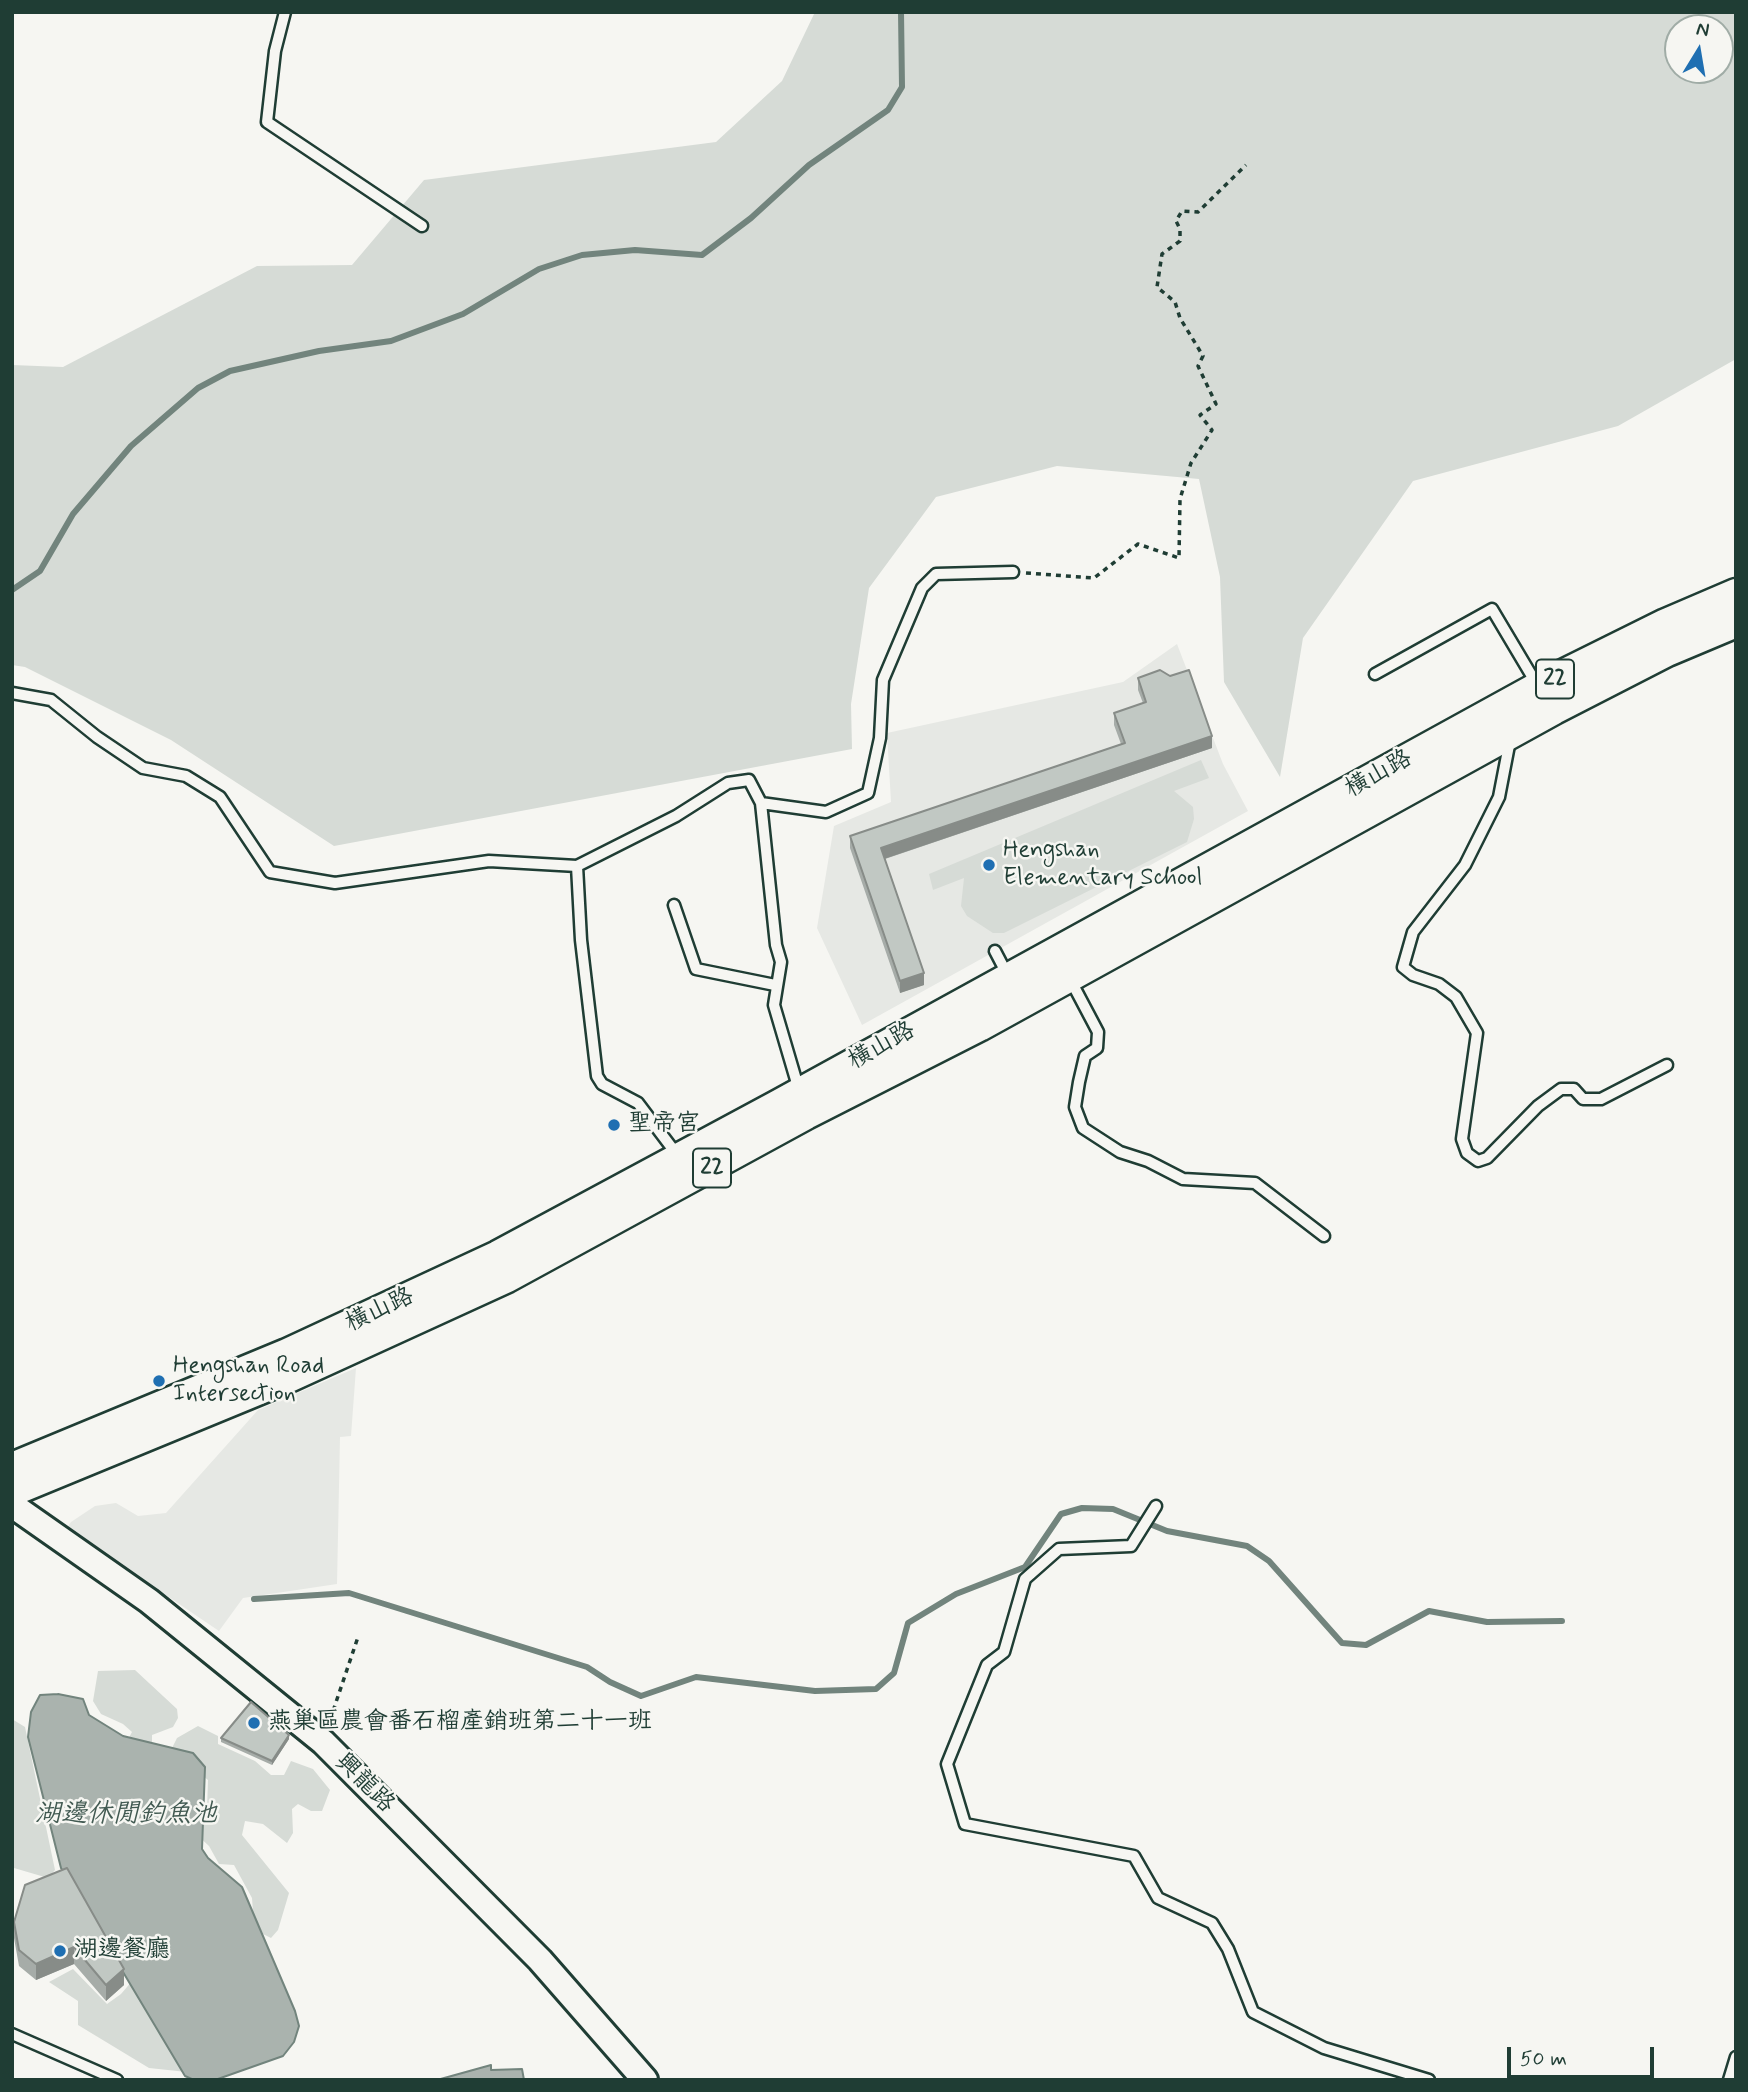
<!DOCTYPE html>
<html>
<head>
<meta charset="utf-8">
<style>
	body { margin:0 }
	#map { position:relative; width:1748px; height:2092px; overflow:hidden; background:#f6f6f2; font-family:Mynerve,sans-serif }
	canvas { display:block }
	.frame { position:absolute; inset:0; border:14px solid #1f3d34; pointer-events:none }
	.north { position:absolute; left:1664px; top:14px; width:70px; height:70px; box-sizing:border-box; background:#f6f6f2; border:2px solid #a0aca6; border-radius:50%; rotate:11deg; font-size:19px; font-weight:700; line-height:28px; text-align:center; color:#1f3d34 }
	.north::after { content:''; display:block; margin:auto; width:24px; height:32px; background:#1f6fb2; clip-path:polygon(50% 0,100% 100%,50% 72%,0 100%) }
	.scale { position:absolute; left:1507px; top:2047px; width:147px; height:32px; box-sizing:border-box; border:4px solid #1f3d34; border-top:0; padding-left:9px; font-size:21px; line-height:24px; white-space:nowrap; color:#1f3d34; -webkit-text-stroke:5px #f6f6f2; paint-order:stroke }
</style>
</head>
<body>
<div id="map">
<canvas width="1748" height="2092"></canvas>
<div class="frame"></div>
<div class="north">N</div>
<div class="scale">50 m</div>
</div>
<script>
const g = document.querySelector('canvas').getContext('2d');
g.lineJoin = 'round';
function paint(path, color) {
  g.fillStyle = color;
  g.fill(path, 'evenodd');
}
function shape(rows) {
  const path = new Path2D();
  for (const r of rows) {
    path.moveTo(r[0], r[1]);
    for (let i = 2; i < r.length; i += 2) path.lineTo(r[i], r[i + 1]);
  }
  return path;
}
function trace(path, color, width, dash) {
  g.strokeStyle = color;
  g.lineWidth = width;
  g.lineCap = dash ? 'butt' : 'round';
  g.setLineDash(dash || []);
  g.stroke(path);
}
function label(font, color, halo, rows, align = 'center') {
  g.font = font + ' Mynerve,"LXGW WenKai TC",sans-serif';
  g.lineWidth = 5;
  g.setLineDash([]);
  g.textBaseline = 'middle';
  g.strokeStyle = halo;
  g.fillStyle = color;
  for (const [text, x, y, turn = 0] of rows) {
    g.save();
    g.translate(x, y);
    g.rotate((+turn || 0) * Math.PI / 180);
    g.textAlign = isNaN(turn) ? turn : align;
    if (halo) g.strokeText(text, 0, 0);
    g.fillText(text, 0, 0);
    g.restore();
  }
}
const built = shape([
	[1177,644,1223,764,1248,811,862,1025,817,928,834,826,891,802,887,733,1123,682],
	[356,1368,351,1436,340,1437,337,1584,243,1598,219,1631,67,1528,71,1522,95,1506,116,1503,138,1516,166,1513,258,1410]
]);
const green = shape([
	[815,12,1736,12,1736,359,1618,426,1413,481,1303,638,1280,777,1224,682,1220,577,1199,479,1057,466,936,497,869,588,851,704,852,749,334,846,171,740,25,667,12,665,12,365,63,367,257,266,352,265,424,180,716,142,782,81],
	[1678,28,1720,28,1720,70,1678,70],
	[1201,760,1209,778,1174,791,1193,807,1194,819,1187,842,1004,933,993,933,967,916,961,906,964,878,933,890,929,874],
	[135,1670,177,1709,178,1718,173,1727,152,1735,152,1749,124,1747,132,1732,123,1724,101,1714,93,1701,98,1671],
	[12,1719,25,1727,55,1870,48,1878,14,1868,12,1864],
	[198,1726,218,1736,218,1744,255,1761,271,1775,284,1775,291,1761,313,1769,330,1790,322,1811,311,1811,298,1804,292,1809,293,1833,287,1843,263,1824,245,1821,242,1835,289,1893,278,1930,271,1938,263,1934,253,1912,252,1898,234,1865,219,1864,209,1846,195,1833,198,1816,207,1809,208,1780,171,1750,177,1738],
	[73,1969,107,2004,121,1994,133,1980,196,2073,149,2068,78,2025,78,2001,49,1982]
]);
const water = shape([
	[58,1694,83,1699,89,1715,123,1736,193,1753,205,1767,202,1849,208,1858,242,1887,295,2011,299,2026,294,2042,283,2056,215,2080,194,2080,185,2076,61,1868,28,1737,31,1712,40,1695,58,1694],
	[491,2065,491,2070,522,2069,524,2080,437,2080,491,2065]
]);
const stream = shape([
	[12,590,40,571,73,514,131,446,198,388,230,371,319,351,391,341,463,314,539,269,582,255,635,250,702,255,751,218,809,165,888,110,902,87,901,12],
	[254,1599,349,1593,587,1667,610,1682,641,1696,696,1677,815,1691,876,1689,894,1673,908,1623,956,1594,1025,1567,1061,1514,1082,1508,1113,1509,1167,1531,1247,1546,1269,1561,1342,1643,1366,1645,1429,1611,1487,1622,1562,1621]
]);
const path = shape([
	[1026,573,1094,578,1138,544,1179,558,1180,499,1191,463,1212,430,1200,415,1216,404,1198,366,1203,356,1180,318,1175,302,1157,287,1162,254,1180,241,1180,229,1176,221,1182,211,1198,212,1246,165],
	[330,1720,358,1637]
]);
const service = shape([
	[285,12,275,51,267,122,422,226],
	[1375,674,1492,609,1536,683],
	[12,693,51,700,97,737,143,768,186,776,220,797,270,872,335,883,489,861,577,866,676,816,728,783,749,780,761,803,776,945,781,962,774,1005,799,1090],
	[1510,740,1499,797,1465,865,1413,932,1403,967,1413,975,1439,984,1456,997,1477,1033,1462,1139,1467,1153,1478,1161,1487,1158,1538,1106,1561,1089,1574,1089,1583,1099,1601,1099,1667,1065],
	[761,803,826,812,868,793,880,738,883,680,922,588,936,574,1013,572],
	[577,866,581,940,597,1076,602,1084,638,1103,678,1156],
	[674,905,696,969,775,985],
	[995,951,1007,974],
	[1070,979,1098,1032,1097,1048,1085,1056,1079,1082,1075,1107,1083,1128,1120,1152,1148,1161,1183,1179,1255,1183,1324,1236],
	[1156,1506,1131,1546,1059,1549,1025,1579,1004,1652,987,1665,947,1764,965,1824,1134,1856,1158,1898,1212,1923,1228,1949,1253,2012,1324,2048,1429,2080],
	[12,2034,117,2080],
	[1729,2080,1736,2057]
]);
const tertiary = shape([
	[12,1505,149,1601,323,1742,540,1960,645,2080]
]);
const primary = shape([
	[12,1468,287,1354,498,1256,777,1106,1539,687,1666,624,1736,594],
	[12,1491,284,1379,507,1277,806,1114,979,1026,1554,709,1667,651,1736,622]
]);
const wall = shape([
	[1138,678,1212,748,885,859,924,985,900,993,850,848,850,836,1121,744,1114,725,1114,713,1143,703,1138,690],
	[221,1738,289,1739,272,1765,221,1742],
	[25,1885,124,1985,106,2001,74,1964,36,1980,19,1966,14,1938,14,1922]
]);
const shadedWall = shape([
	[1212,736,1212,748,881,860,881,848],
	[924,973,924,985,900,993,900,981],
	[289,1735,289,1739,272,1765,272,1761],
	[74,1947,74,1964,36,1980,36,1964],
	[124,1969,124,1985,106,2001,106,1985]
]);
const building = shape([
	[1160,670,1170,676,1189,670,1212,736,881,848,924,973,900,981,850,836,1125,743,1114,713,1146,702,1138,678,1160,670],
	[251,1702,289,1735,272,1761,221,1738,251,1702],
	[67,1868,124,1969,106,1985,74,1947,36,1964,19,1950,14,1922,25,1885,67,1868]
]);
const markers = [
	[989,865,7,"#1f6fb2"],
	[614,1125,7,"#1f6fb2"],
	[159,1381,7,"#1f6fb2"],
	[254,1723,7,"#1f6fb2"],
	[60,1951,7,"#1f6fb2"]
];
const shields = [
	[1555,679,38],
	[712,1168,38]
];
const shieldNames = [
	["22",1555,679],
	["22",712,1168]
];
const streetNames = [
	["橫山路",1379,775,-29],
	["橫山路",882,1047,-29],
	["橫山路",380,1311,-25],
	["興龍路",364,1784,45]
];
const poiNames = [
	["Hengshan",1003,851],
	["Elementary School",1003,879],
	["聖帝宮",628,1125],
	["Hengshan Road",173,1367],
	["Intersection",173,1395],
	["燕巢區農會番石榴產銷班第二十一班",268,1723],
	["湖邊餐廳",74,1951]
];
const waterNames = [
	["湖邊休閒釣魚池",126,1816]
];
paint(built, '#e6e8e4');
paint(green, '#d6dbd6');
paint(water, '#aab3ae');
trace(water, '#72847d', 2);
trace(stream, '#72847d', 6);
trace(service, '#1f3d34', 15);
trace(tertiary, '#1f3d34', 30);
trace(primary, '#1f3d34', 35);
trace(path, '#1f3d34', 3.5, [5, 5]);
trace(service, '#f6f6f2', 10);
trace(tertiary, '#f6f6f2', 24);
trace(primary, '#f6f6f2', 30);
paint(wall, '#a6aca8');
paint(shadedWall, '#878c88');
paint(building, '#c1c8c3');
trace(building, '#878c88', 2);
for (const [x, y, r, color] of markers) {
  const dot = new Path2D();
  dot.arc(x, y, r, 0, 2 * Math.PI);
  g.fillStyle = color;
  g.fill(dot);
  trace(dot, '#f6f6f2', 2.5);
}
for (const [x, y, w] of shields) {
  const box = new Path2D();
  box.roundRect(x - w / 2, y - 19.5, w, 39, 5);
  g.fillStyle = '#f6f6f2';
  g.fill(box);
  trace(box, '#1f3d34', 2);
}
label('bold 23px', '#1f3d34', null, shieldNames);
label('24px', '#1f3d34', '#f6f6f2', streetNames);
label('24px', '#1f3d34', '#f6f6f2', poiNames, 'left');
label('italic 26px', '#425a52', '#f6f6f2', waterNames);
</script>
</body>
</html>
